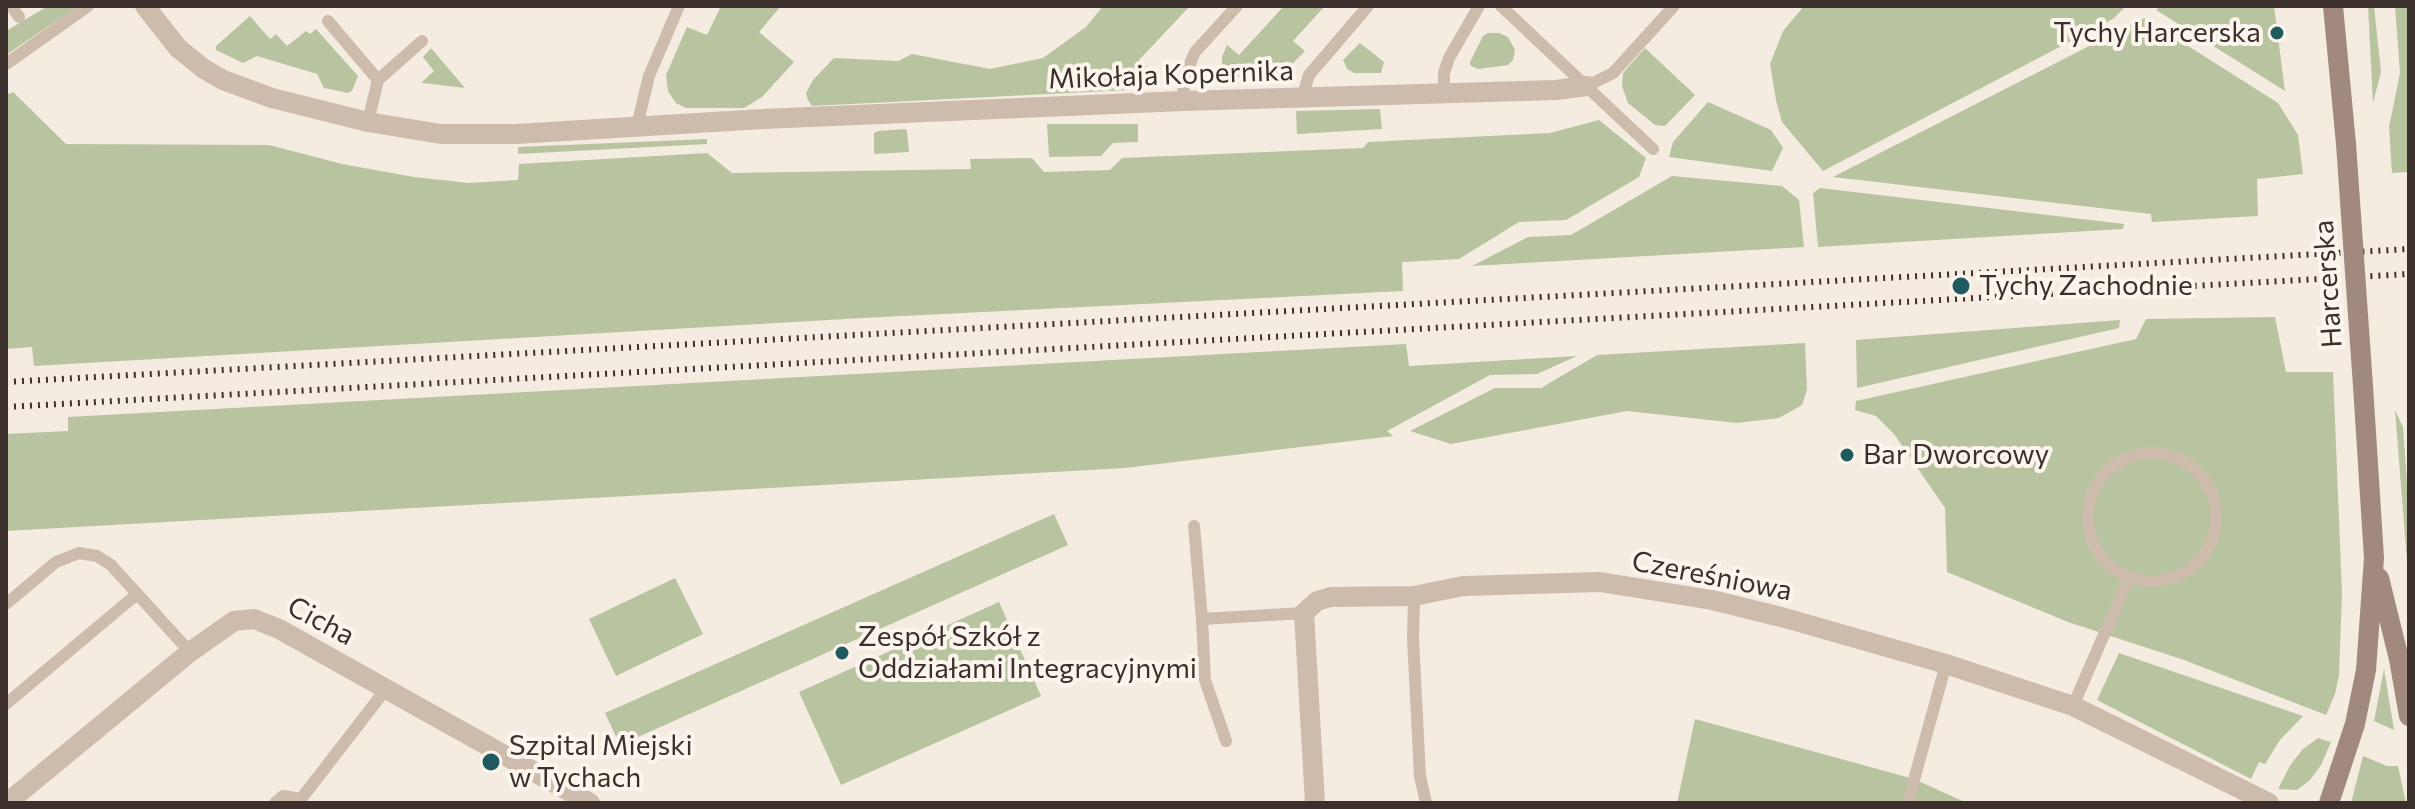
<!DOCTYPE html>
<html>
<head>
<meta charset="utf-8">
<style>
	body { margin:0 }
	#map { position:relative; width:2415px; height:809px; overflow:hidden; background:#f4ebe1; font-family:Commissioner,sans-serif }
	canvas { display:block }
	.frame { position:absolute; inset:0; border:8px solid #3b302b; pointer-events:none }
</style>
</head>
<body>
<div id="map">
<canvas width="2415" height="809"></canvas>
<div class="frame"></div>
</div>
<script>
const g = document.querySelector('canvas').getContext('2d');
g.lineJoin = 'round';
function paint(path, color) {
  g.fillStyle = color;
  g.fill(path, 'evenodd');
}
function shape(rows) {
  const path = new Path2D();
  for (const r of rows) {
    if (r.length === 3) {
      path.moveTo(r[0] + r[2], r[1]);
      path.arc(r[0], r[1], r[2], 0, 2 * Math.PI);
      continue;
    }
    path.moveTo(r[0], r[1]);
    for (let i = 2; i < r.length; i += 2) path.lineTo(r[i], r[i + 1]);
  }
  return path;
}
function trace(path, color, width, dash) {
  g.strokeStyle = color;
  g.lineWidth = width;
  g.lineCap = dash ? 'butt' : 'round';
  g.setLineDash(dash || []);
  g.stroke(path);
}
function label(font, color, halo, rows, align = 'center') {
  g.font = font + ' Commissioner,sans-serif';
  g.lineWidth = 8;
  g.setLineDash([]);
  g.textBaseline = 'middle';
  g.strokeStyle = halo;
  g.fillStyle = color;
  for (const [text, x, y, turn = 0] of rows) {
    g.save();
    g.translate(x, y);
    g.rotate((+turn || 0) * Math.PI / 180);
    g.textAlign = isNaN(turn) ? turn : align;
    if (halo) g.strokeText(text, 0, 0);
    g.fillText(text, 0, 0);
    g.restore();
  }
}
const green = shape([
	[48,6,78,6,6,55,6,31],
	[721,6,781,6,759,32,794,62,762,97,744,108,686,108,676,103,668,91,666,75,687,27,707,35],
	[1103,6,1190,6,1139,60,1150,70,1139,79,1128,79,1127,90,812,106,808,100,806,93,813,80,834,58,898,61,912,54,990,69,1043,58,1086,27],
	[1284,6,1325,6,1293,41,1305,51,1285,71,1276,75,1241,79,1231,75,1222,65,1222,57,1227,45,1239,55],
	[1804,6,2126,6,2113,19,1823,171,1782,122,1776,100,1770,64,1783,31],
	[2160,6,2274,6,2285,91,2156,10],
	[2368,6,2374,6,2381,72,2373,103],
	[2395,6,2409,6,2409,172,2392,173,2389,127,2400,73],
	[250,16,270,39,276,34,287,46,306,31,310,34,316,29,358,76,352,91,348,93,324,88,317,74,257,56,243,63,216,50,216,46],
	[2144,18,2278,103,2298,135,2303,174,2257,179,2258,216,2152,222,2151,214,1833,177],
	[1488,33,1499,33,1508,37,1515,50,1513,60,1508,65,1478,69,1471,66,1470,62,1483,36],
	[1360,43,1384,62,1381,73,1354,73,1347,69,1343,60],
	[431,48,465,88,423,83,422,82,434,71,423,57],
	[1645,48,1695,95,1665,126,1655,125,1628,103,1622,86,1623,73],
	[6,90,9,94,13,92,66,144,269,145,342,164,414,177,469,183,518,180,519,164,707,153,732,173,971,169,970,159,1032,158,1044,172,1110,170,1122,158,1363,148,1368,142,1550,133,1599,120,1646,158,1639,177,1566,220,1519,222,1459,259,1402,262,1403,291,863,318,34,366,32,347,6,349],
	[1708,102,1771,130,1783,148,1772,171,1669,157,1673,142],
	[1380,109,1382,129,1297,134,1296,111],
	[1047,124,1138,124,1138,142,1113,143,1101,156,1049,157],
	[905,129,907,131,909,152,874,154,874,133,878,131],
	[707,139,707,144,518,154,518,147],
	[1672,176,1782,186,1799,200,1804,247,1472,266,1528,237,1571,235],
	[1820,188,2124,224,2123,229,1818,247,1813,193],
	[2275,317,2286,372,2333,372,2342,593,2339,675,2335,694,2326,715,2184,660,2068,622,1947,572,1945,508,1894,434,1876,416,1855,410,1856,401,2136,339,2146,319],
	[2120,320,2119,328,1857,388,1856,340],
	[1805,343,1807,390,1802,405,1779,418,1737,423,1627,411,1451,444,1410,431,1495,388,1541,388,1597,355],
	[1406,344,1409,366,1577,356,1537,374,1490,375,1387,431,1393,436,1125,468,6,531,6,434,68,431,68,417],
	[2395,410,2403,427,2409,510,2409,587],
	[1054,514,1068,545,620,745,605,713],
	[675,578,703,634,616,676,589,619],
	[999,602,1041,696,841,785,799,692],
	[2119,653,2303,716,2280,740,2265,764,2259,762,2251,779,2097,700],
	[2384,669,2394,730,2374,721],
	[1695,719,1914,779,1967,803,1677,803],
	[2318,738,2331,742,2321,765,2310,780,2297,790,2278,789,2291,764,2303,749],
	[2363,756,2387,766,2398,766,2406,803,2351,803]
]);
const lane = shape([
	[11,6,19,17],
	[1501,6,1653,149],
	[328,21,378,80,368,122],
	[6,64,88,6],
	[378,80,422,41],
	[1587,86,1613,73,1674,6],
	[1444,93,1444,73,1449,58,1479,6],
	[1302,98,1309,75,1368,6],
	[1183,101,1184,78,1195,52,1237,6],
	[637,126,649,76,679,6],
	[2152,517,64],
	[1194,526,1202,619],
	[1414,596,1413,639,1420,776,1426,803],
	[6,604,56,562,79,553,97,556,111,565,190,652],
	[6,704,137,594],
	[2073,706,2129,577],
	[1226,741,1205,680,1202,619,1304,613],
	[275,803,283,796,301,799,386,689],
	[1912,803,1909,798,1946,664]
]);
const street = shape([
	[145,6,178,48,204,69,223,80,272,98,368,122,441,134,516,134,763,119,1183,101,1556,90,1587,86],
	[7,803,190,652,234,621,254,619,279,629,590,803],
	[1315,803,1304,613,1317,601,1331,597,1414,596,1463,586,1600,582,1712,600,1785,618,1946,664,2073,706,2269,803]
]);
const secondary = shape([
	[2333,6,2346,144],
	[2379,578,2399,659,2409,716],
	[2329,803,2355,724,2366,670,2374,558,2363,386]
]);
const rail = shape([
	[6,382,2409,249],
	[6,407,2409,274]
]);
const secondaryBridge = shape([
	[2346,144,2363,386]
]);
const markers = [
	[2277,33,8,"#1f5a5e"],
	[1961,286,10,"#1f5a5e"],
	[1847,455,8,"#1f5a5e"],
	[842,653,8,"#1f5a5e"],
	[491,762,10,"#1f5a5e"]
];
const poiNames = [
	["Tychy Harcerska",2261,33,"right"],
	["Tychy Zachodnie",1979,286],
	["Bar Dworcowy",1863,455],
	["Zespół Szkół z",858,637],
	["Oddziałami Integracyjnymi",858,669],
	["Szpital Miejski",509,746],
	["w Tychach",509,778]
];
const streetNames = [
	["Mikołaja Kopernika",1171,75,-2],
	["Harcerska",2328,284,-94],
	["Czereśniowa",1712,576,11],
	["Cicha",321,621,28]
];
paint(green, '#b8c4a0');
trace(lane, '#cdbbac', 12);
trace(street, '#cdbbac', 20);
trace(secondary, '#a18a7d', 20);
trace(rail, '#3b302b', 6, [2, 6]);
trace(secondaryBridge, '#a18a7d', 20);
for (const [x, y, r, color] of markers) {
  const dot = new Path2D();
  dot.arc(x, y, r, 0, 2 * Math.PI);
  g.fillStyle = color;
  g.fill(dot);
  trace(dot, '#fbf5ee', 3);
}
label('28px', '#3b302b', '#fbf5ee', poiNames, 'left');
label('28px', '#3b302b', '#fbf5ee', streetNames);
</script>
</body>
</html>
